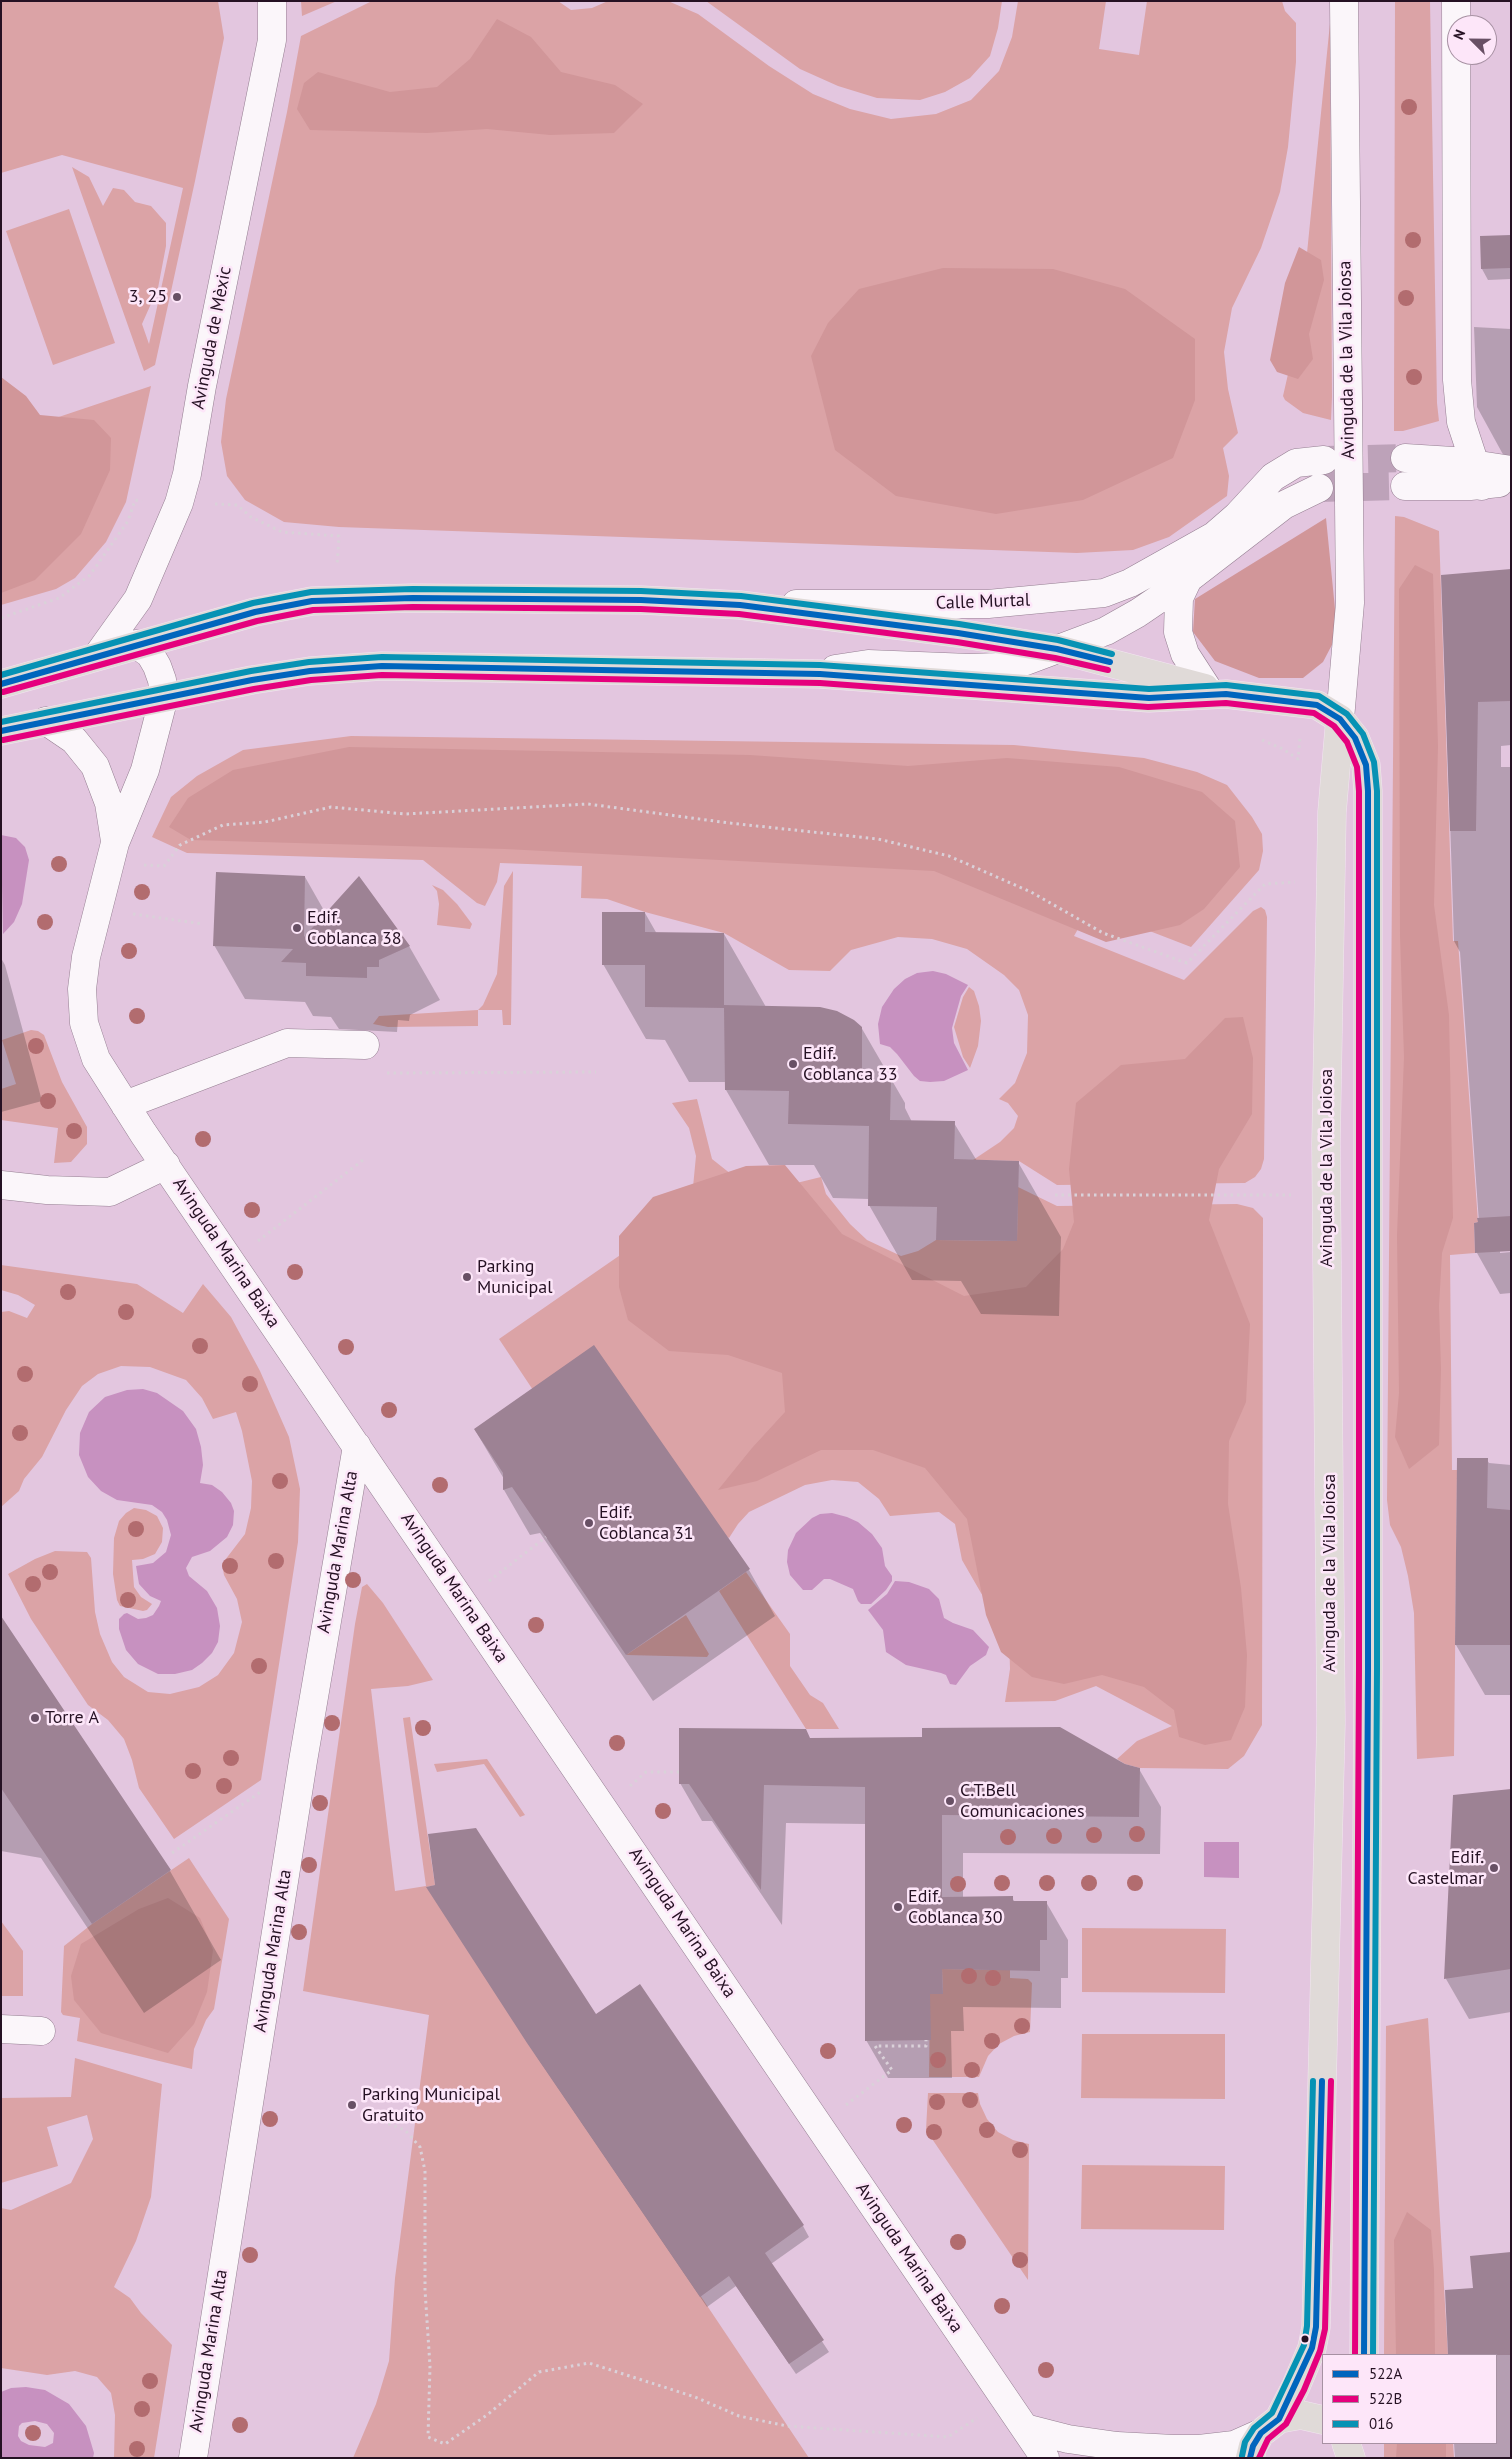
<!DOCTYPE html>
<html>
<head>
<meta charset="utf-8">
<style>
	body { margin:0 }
	#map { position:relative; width:1512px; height:2459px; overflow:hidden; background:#e3c6df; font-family:"PT Sans",sans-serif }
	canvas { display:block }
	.frame { position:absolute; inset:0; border:2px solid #251123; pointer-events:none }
	.legend { position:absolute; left:1322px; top:2354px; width:175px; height:90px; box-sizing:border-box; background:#fde6f9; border:1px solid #a791a3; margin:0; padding:6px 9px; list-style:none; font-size:15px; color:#251123 }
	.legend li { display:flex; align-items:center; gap:10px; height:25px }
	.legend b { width:25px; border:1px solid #a791a3 }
	.north { position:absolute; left:1447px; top:15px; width:50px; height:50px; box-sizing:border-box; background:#fde6f9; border:1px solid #a791a3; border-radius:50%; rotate:293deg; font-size:14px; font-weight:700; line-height:20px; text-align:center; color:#251123 }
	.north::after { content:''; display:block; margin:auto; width:18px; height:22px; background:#685065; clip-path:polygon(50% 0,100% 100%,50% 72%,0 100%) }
</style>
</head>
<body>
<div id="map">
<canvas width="1512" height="2459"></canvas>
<div class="frame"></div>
<ul class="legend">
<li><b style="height:6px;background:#0065bd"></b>522A</li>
<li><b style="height:6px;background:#e5007d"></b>522B</li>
<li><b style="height:6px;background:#0692b4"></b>016</li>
</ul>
<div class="north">N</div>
</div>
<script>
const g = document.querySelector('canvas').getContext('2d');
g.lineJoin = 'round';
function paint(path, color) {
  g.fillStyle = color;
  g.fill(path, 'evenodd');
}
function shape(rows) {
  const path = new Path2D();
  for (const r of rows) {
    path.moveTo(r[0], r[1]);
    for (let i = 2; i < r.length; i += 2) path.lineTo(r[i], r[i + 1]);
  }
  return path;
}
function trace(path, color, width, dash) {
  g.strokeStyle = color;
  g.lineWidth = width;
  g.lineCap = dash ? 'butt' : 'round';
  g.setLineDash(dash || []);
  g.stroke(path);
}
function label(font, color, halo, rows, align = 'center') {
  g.font = font + ' "PT Sans",sans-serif';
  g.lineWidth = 5;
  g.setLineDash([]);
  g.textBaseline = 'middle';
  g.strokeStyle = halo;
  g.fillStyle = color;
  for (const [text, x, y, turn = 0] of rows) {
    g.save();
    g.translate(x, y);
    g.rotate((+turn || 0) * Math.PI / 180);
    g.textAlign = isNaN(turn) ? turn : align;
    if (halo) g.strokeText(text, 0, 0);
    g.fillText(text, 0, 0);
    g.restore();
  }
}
const green = shape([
	[1,1,218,1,224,38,195,181,155,365,144,371,72,167,89,177,103,206,113,188,124,190,135,202,151,206,166,223,166,246,158,288,142,324,149,344,183,188,62,155,1,173],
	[301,1,337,1,302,16],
	[372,1,558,1,571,10,592,8,608,1,668,1,698,14,769,66,813,94,850,109,891,119,936,114,971,100,999,71,1012,37,1018,1,1106,1,1099,49,1139,55,1147,1,1282,1,1285,11,1296,23,1296,62,1288,147,1280,192,1261,248,1232,308,1224,352,1228,389,1238,433,1223,448,1229,476,1227,496,1169,537,1133,550,1077,553,339,527,284,522,245,500,227,476,221,442,226,399,287,112,301,36],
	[706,1,1002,1,998,28,990,56,970,78,945,92,920,100,877,98,838,86,800,69],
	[1395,1,1430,1,1437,403,1439,421,1403,431,1394,431,1394,413],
	[1330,23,1332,397,1331,420,1303,413,1285,400,1283,396,1297,335,1304,283],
	[69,209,115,343,53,365,6,231],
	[151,386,126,502,106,542,75,578,56,589,1,605,1,513,26,428],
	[1395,516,1404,517,1439,531,1453,941,1458,941,1478,1222,1474,1223,1475,1253,1450,1255,1452,1470,1457,1470,1454,1756,1417,1759,1414,1613,1408,1576,1401,1547,1390,1525,1387,1500],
	[351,736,1014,745,1144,758,1197,772,1227,785,1252,817,1262,834,1263,851,1259,870,1191,947,1090,908,1074,936,1184,980,1253,911,1261,907,1265,910,1267,917,1264,1159,1261,1169,1255,1177,1245,1183,1057,1185,1019,1161,973,1160,1000,1142,1014,1128,1018,1116,1008,1103,999,1099,1015,1083,1027,1053,1028,1015,1019,990,1004,975,967,949,932,939,898,937,851,950,830,971,789,970,724,933,645,912,607,899,581,898,582,866,500,863,497,882,485,906,477,903,423,860,187,853,152,837,171,797,197,776,243,750],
	[513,871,511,1025,503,1025,502,1010,478,1010,478,1026,388,1027,373,1024,379,1016,478,1010,483,1005,497,974,504,886],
	[432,885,443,890,457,904,472,924,470,929,437,925,439,904,437,891],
	[969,987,974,991,979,1006,981,1021,978,1046,970,1068,963,1057,954,1027,963,997],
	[31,1030,38,1031,44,1035,62,1082,87,1127,87,1144,71,1162,54,1163,58,1128,1,1120,1,1089,16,1084,2,1040],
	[697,1099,712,1159,741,1182,772,1189,821,1177,826,1194,850,1224,867,1240,901,1256,918,1251,936,1240,1017,1241,1018,1187,1057,1206,1237,1204,1253,1208,1263,1218,1262,1725,1244,1756,1228,1769,1140,1768,1125,1764,1117,1759,1137,1741,1172,1726,1096,1686,1055,1701,1005,1702,1010,1669,1009,1636,996,1612,981,1593,962,1560,955,1524,939,1512,890,1516,879,1499,858,1482,832,1480,805,1485,749,1512,738,1524,729,1538,533,1390,499,1339,678,1215,693,1187,696,1156,689,1128,672,1103],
	[1,1265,137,1284,183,1313,203,1284,231,1317,260,1371,289,1437,300,1489,298,1542,261,1780,174,1839,139,1788,132,1760,124,1739,108,1720,88,1705,31,1619,8,1574,35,1559,55,1551,87,1552,91,1558,95,1612,100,1634,112,1662,124,1677,148,1692,170,1694,199,1687,218,1675,234,1653,242,1622,237,1599,224,1575,222,1564,245,1534,251,1508,252,1481,242,1431,236,1412,213,1419,202,1398,186,1380,150,1367,121,1366,98,1374,82,1386,66,1410,42,1457,24,1479,19,1491,1,1507,1,1312,9,1311,27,1318,35,1305,18,1295,1,1290],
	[134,1508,146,1510,157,1516,163,1528,162,1542,155,1554,143,1559,132,1560,134,1587,141,1597,152,1604,147,1610,143,1611,120,1606,117,1600,113,1574,114,1538,119,1521,126,1513],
	[746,1572,790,1634,790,1666,810,1695,823,1703,839,1729,806,1729,719,1591],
	[367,1584,383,1603,433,1680,408,1686,371,1689,395,1891,426,1886,403,1718,410,1717,435,1885,427,1887,809,2458,353,2458,376,2404,389,2361,395,2278,429,2015,303,1991,355,1624,362,1587],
	[686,1615,709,1654,707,1657,626,1655],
	[487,1759,525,1815,520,1817,484,1764,437,1772,434,1764],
	[189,1858,229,1919,214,2009,206,2020,194,2049,192,2069,77,2041,80,2018,63,2015,61,2012,64,1946,92,1924],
	[1,1921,23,1951,23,1996,1,1996],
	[1082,1928,1226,1929,1225,1993,1082,1992],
	[942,1969,1010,1970,1010,1978,1028,1979,1032,1983,1030,2032,1014,2036,999,2044,988,2056,979,2077,929,2077,930,1994,943,1994],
	[1428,2018,1448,2355,1384,2355,1386,2026],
	[1082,2034,1225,2034,1225,2099,1081,2098],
	[75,2058,162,2084,151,2197,136,2241,114,2287,130,2298,141,2313,172,2345,154,2458,114,2458,115,2415,111,2393,97,2377,75,2371,47,2375,1,2368,1,2208,11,2210,71,2183,93,2139,87,2115,47,2127,58,2166,1,2183,1,2098,71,2097],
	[928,2093,978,2093,980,2104,987,2119,998,2132,1013,2140,1029,2144,1028,2280,926,2130],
	[1082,2165,1225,2166,1224,2230,1081,2229],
	[1384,2443,1453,2443,1454,2458,1384,2458]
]);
const forest = shape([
	[497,19,531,37,561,72,615,85,643,104,614,133,550,135,487,129,427,133,310,130,297,109,304,83,318,72,390,92,437,87,470,59],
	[1299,247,1321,260,1324,280,1309,334,1313,359,1298,379,1277,372,1270,360,1285,283],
	[943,268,1053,269,1125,289,1195,339,1195,400,1173,458,1083,500,996,514,896,496,835,450,811,356,828,323,859,289],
	[1,377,26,396,40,415,94,420,111,438,110,470,81,534,35,580,1,593],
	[1326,518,1336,619,1335,639,1323,662,1303,678,1259,678,1215,661,1193,632,1195,599],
	[1415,565,1433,574,1438,746,1434,905,1449,1015,1453,1218,1442,1253,1439,1306,1441,1370,1439,1445,1409,1469,1395,1437,1399,1393,1397,1235,1404,1057,1400,936,1399,589],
	[349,747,750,755,908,766,1007,758,1119,767,1202,792,1235,821,1240,867,1204,909,1180,925,1106,942,934,871,505,849,191,840,169,827,188,798,233,770],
	[1243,1017,1253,1058,1252,1114,1219,1169,1209,1220,1250,1324,1246,1402,1229,1441,1228,1504,1241,1588,1247,1655,1245,1707,1231,1740,1205,1745,1179,1737,1174,1710,1144,1687,1102,1675,1064,1684,1032,1677,1001,1652,986,1615,967,1519,925,1468,873,1450,821,1450,757,1481,718,1490,752,1448,785,1412,782,1373,728,1355,669,1351,628,1320,619,1287,619,1236,653,1197,746,1166,785,1165,842,1234,964,1296,1026,1287,1063,1249,1074,1222,1069,1169,1076,1103,1121,1065,1185,1059,1225,1018],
	[168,1898,200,1918,213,1950,207,1992,194,2024,168,2053,101,2033,74,2000,71,1976,81,1944,139,1909],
	[1407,2212,1431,2230,1434,2270,1435,2355,1396,2355,1394,2240],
	[1397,2443,1446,2443,1446,2458,1396,2458]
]);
const water = shape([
	[1,835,16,838,25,847,29,860,22,904,14,922,3,934],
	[933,971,946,974,968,985,961,996,952,1028,954,1043,968,1070,944,1081,930,1082,920,1081,914,1076,897,1054,890,1047,880,1044,878,1024,882,1007,894,989,905,979,917,973],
	[143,1389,157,1393,183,1411,196,1429,201,1447,203,1465,200,1483,212,1485,222,1492,231,1503,234,1511,233,1525,227,1537,210,1551,192,1557,186,1568,189,1576,207,1591,217,1608,220,1626,218,1642,212,1653,202,1663,192,1670,175,1674,158,1674,138,1664,126,1650,119,1629,119,1619,124,1614,127,1613,138,1619,146,1618,153,1615,159,1606,161,1601,150,1596,139,1584,136,1566,153,1563,166,1552,171,1535,167,1520,162,1512,152,1505,117,1500,101,1491,88,1477,79,1455,80,1433,89,1412,105,1397,127,1390],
	[832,1513,847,1517,858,1522,872,1534,882,1548,885,1566,892,1576,892,1581,886,1590,871,1604,861,1604,858,1601,853,1589,830,1579,824,1579,812,1590,803,1590,790,1575,787,1562,788,1550,796,1533,812,1518,820,1514],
	[895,1581,909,1582,929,1589,939,1599,944,1618,953,1623,973,1630,989,1647,986,1655,970,1666,956,1685,950,1684,946,1675,941,1673,906,1665,886,1652,883,1630,868,1610,887,1594],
	[1204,1842,1239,1842,1239,1878,1204,1877],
	[26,2387,45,2390,69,2404,86,2426,94,2453,93,2458,1,2458,1,2392,11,2388],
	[35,2421,47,2424,54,2433,53,2443,45,2447,29,2445,21,2441,18,2436,19,2426,22,2423]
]);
const shadow = shape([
	[1511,237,1511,279,1488,280,1482,269],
	[1474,327,1511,329,1511,469,1477,407],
	[1511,570,1511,745,1501,746,1501,767,1511,767,1511,1250,1500,1250,1500,1253,1511,1252,1511,1293,1500,1294,1477,1253,1479,1223,1460,952,1454,941,1442,577],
	[305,877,326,914,409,946,440,1000,410,1015,409,1021,398,1020,397,1032,339,1029,331,1017,313,1016,305,1002,245,999,214,945],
	[645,913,657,934,724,934,766,1007,861,1027,905,1103,905,1108,912,1122,954,1123,977,1161,1018,1162,1061,1237,1059,1316,981,1314,961,1281,912,1280,869,1205,869,1199,833,1198,814,1165,769,1165,726,1090,726,1082,689,1082,665,1040,646,1039,603,964],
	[1,958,5,965,42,1101,1,1112],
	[593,1347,749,1570,775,1616,653,1701,540,1533,530,1535,504,1490,504,1479,475,1430],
	[1487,1460,1489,1463,1511,1465,1511,1695,1485,1695,1456,1645],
	[16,1640,170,1871,221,1960,144,2013,41,1858,1,1851,1,1650],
	[810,1739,1125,1765,1139,1769,1161,1807,1160,1854,963,1853,963,1898,1012,1898,1015,1902,1046,1902,1068,1940,1068,1978,1061,1978,1061,2008,963,2007,964,2031,951,2031,952,2078,888,2078,866,2040,866,1824,786,1823,782,1925,712,1821,702,1821,680,1783],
	[1511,1789,1511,2012,1469,2019,1446,1979],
	[535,2054,803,2226,809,2237,771,2264,829,2352,796,2374,736,2286,707,2307],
	[1511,2254,1511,2458,1455,2458,1454,2443,1496,2443,1496,2355,1449,2355,1446,2292,1475,2289]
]);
const building = shape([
	[1511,235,1511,268,1481,269,1480,236],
	[1511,569,1511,701,1478,702,1476,831,1450,831,1441,575],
	[216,872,305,876,304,937,359,876,410,946,379,960,379,967,367,967,367,978,306,976,306,963,281,962,293,949,213,946],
	[602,912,645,912,645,932,724,933,724,1005,820,1007,837,1011,854,1020,862,1027,862,1081,891,1082,890,1120,955,1121,954,1159,1019,1161,1017,1241,936,1240,937,1207,868,1206,869,1126,788,1124,789,1091,725,1090,724,1008,645,1007,645,965,602,965],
	[1511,1216,1511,1251,1475,1253,1474,1223,1478,1222,1477,1218],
	[594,1345,750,1569,626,1655,512,1487,503,1490,503,1473,474,1429],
	[1457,1458,1488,1458,1487,1508,1511,1510,1511,1645,1455,1645],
	[1,1616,171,1870,92,1924,1,1788],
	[1060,1727,1125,1764,1140,1768,1139,1817,942,1815,942,1897,1013,1896,1013,1901,1047,1901,1047,1940,1040,1940,1040,1971,942,1969,943,1994,930,1994,931,2040,865,2041,865,1787,764,1785,761,1890,689,1784,679,1784,679,1728,806,1729,810,1738,922,1737,922,1728],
	[1511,1789,1511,1969,1444,1979,1453,1795],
	[476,1828,596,2014,640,1984,804,2225,765,2253,824,2340,789,2364,729,2276,700,2297,527,2043,426,1887,435,1885,428,1834],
	[1511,2252,1511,2355,1448,2355,1445,2290,1473,2288,1470,2256]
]);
const minorTunnel = shape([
	[1326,460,1405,458],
	[1319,488,1405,486]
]);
const path = shape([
	[215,504,237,505,251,517,282,532,339,536,337,566],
	[1,618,59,598,90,575,128,521,135,500,142,501],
	[1262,740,1283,749,1298,759,1300,738],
	[144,865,164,866,180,845,223,825,265,822,331,807,405,814,588,804,729,823,878,839,949,856,1031,892,1103,933,1187,963,1265,884,1295,882],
	[133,914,203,924],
	[387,1073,596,1072],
	[1055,1195,1291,1195],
	[258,1241,363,1160],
	[489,1581,546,1537],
	[630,1786,646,1772,679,1772],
	[172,1853,262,1791],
	[846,2105,892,2070,875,2046,926,2046,926,2040],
	[370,2117,405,2130,420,2147,425,2171,425,2290,430,2366,428,2437,445,2444,487,2415,539,2372,589,2363,695,2397,739,2416,787,2426,948,2437,977,2418]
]);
const minor = shape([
	[1456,1,1457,380,1461,422,1482,486],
	[1405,458,1453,461,1511,470],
	[1405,486,1470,486,1499,483],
	[1188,579,1179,598,1178,632,1185,654,1207,688],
	[796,604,988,604,1104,593,1130,583,1214,536,1237,516,1273,477,1296,463,1324,460],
	[136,644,150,654,157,666,162,680,164,697,145,770,115,843,86,957,82,989,84,1023,96,1059,143,1133,1045,2458],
	[98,655,138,599,179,503,187,474,202,386,272,40,272,1],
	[835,669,868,664,970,668,997,667,1026,661,1106,631,1138,613,1188,579,1284,505,1319,488],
	[1340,719,1350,603,1344,1],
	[46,721,74,740,95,766,109,803,115,841],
	[125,1105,287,1043,365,1045],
	[1,1185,47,1190,110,1192,166,1165],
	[1,2029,41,2031],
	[1025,2428,1068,2439,1117,2446,1174,2449,1199,2449,1234,2445,1261,2433],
	[193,2458,303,1761,357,1446]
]);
const major = shape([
	[1,684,255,612,312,601,413,598,641,600,740,605,958,633,1057,649,1205,688],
	[1,731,252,680,310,671,382,666,820,674,1149,698,1226,694,1317,705,1340,719,1355,738,1366,765,1368,791,1368,1669,1364,2355],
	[1279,2419,1296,2386,1312,2348,1316,2327,1331,1723,1326,1144,1332,812,1340,719],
	[1346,2443,1351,2458],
	[1250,2458,1253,2446,1261,2433,1279,2419,1301,2415,1323,2420]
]);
const bus1 = shape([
	[1,684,255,612,312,601,413,598,641,600,740,605,958,633,1057,649,1110,662],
	[1,731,252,680,310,671,382,666,820,674,1149,698,1226,694,1317,705,1340,719,1355,738,1366,765,1368,791,1368,1669,1364,2355],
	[1250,2458,1253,2446,1261,2433,1279,2419,1312,2348,1316,2327,1322,2081]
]);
const bus2 = shape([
	[3,692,257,621,313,610,413,607,641,609,739,614,957,642,1055,658,1108,670],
	[3,740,254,689,311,680,382,675,820,683,1148,707,1226,703,1314,713,1334,726,1347,742,1357,767,1359,791,1359,1669,1355,2355],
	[1259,2458,1268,2439,1286,2424,1304,2390,1320,2351,1325,2329,1331,2081]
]);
const bus3 = shape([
	[1,675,253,603,311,592,413,589,641,591,741,596,959,624,1058,640,1112,654],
	[1,722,251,671,309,662,382,657,820,665,1149,689,1226,685,1319,696,1347,714,1363,734,1374,762,1377,791,1377,1669,1373,2355],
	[1242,2456,1245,2442,1254,2428,1272,2413,1304,2345,1307,2326,1313,2081]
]);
const trees = [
	[1409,107],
	[1413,240],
	[1406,298],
	[1414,377],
	[59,864],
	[142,892],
	[45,922],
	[129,951],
	[137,1016],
	[36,1046],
	[48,1101],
	[74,1131],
	[203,1139],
	[252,1210],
	[295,1272],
	[68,1292],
	[126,1312],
	[200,1346],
	[346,1347],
	[25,1374],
	[250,1384],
	[389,1410],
	[20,1433],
	[280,1481],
	[440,1485],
	[136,1529],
	[276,1561],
	[230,1566],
	[50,1572],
	[353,1580],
	[33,1584],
	[128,1600],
	[536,1625],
	[259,1666],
	[332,1723],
	[423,1728],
	[617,1743],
	[231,1758],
	[193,1771],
	[224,1786],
	[320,1803],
	[663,1811],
	[1137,1834],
	[1094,1835],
	[1054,1836],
	[1008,1837],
	[309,1865],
	[1002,1883],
	[1047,1883],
	[1089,1883],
	[1135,1883],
	[958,1884],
	[299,1932],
	[969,1976],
	[993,1978],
	[1022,2026],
	[992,2041],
	[828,2051],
	[938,2060],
	[972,2070],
	[970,2100],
	[937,2102],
	[270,2119],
	[904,2125],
	[987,2130],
	[934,2132],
	[1020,2150],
	[958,2242],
	[250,2255],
	[1020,2260],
	[1002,2306],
	[1046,2370],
	[150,2381],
	[142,2409],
	[240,2425],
	[33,2433],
	[137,2449]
];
const markers = [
	[177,297,5,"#685065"],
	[297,928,5,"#685065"],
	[793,1064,5,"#685065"],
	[467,1277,5,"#685065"],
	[589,1523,5,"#685065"],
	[35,1718,5,"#685065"],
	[950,1801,5,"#685065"],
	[1494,1868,5,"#685065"],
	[898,1907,5,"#685065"],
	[352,2105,5,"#685065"],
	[1305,2339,4.5,"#251123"]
];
const poiNames = [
	["3, 25",167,297,"right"],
	["Edif.",307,918],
	["Coblanca 38",307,939],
	["Edif.",803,1054],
	["Coblanca 33",803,1075],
	["Parking",477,1267],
	["Municipal",477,1288],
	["Edif.",599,1513],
	["Coblanca 31",599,1534],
	["Torre A",45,1718],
	["C.T.Bell",960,1791],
	["Comunicaciones",960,1812],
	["Edif.",1484,1858,"right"],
	["Castelmar",1484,1879,"right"],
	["Edif.",908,1897],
	["Coblanca 30",908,1918],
	["Parking Municipal",362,2095],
	["Gratuito",362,2116]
];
const streetNames = [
	["Avinguda de Mèxic",212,338,-79],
	["Avinguda de la Vila Joiosa",1347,360,-91],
	["Calle Murtal",983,602,-2],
	["Avinguda de la Vila Joiosa",1327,1168,-90],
	["Avinguda Marina Baixa",226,1253,56],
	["Avinguda Marina Alta",338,1552,-80],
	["Avinguda de la Vila Joiosa",1330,1573,-90],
	["Avinguda Marina Baixa",454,1588,56],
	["Avinguda Marina Baixa",682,1923,56],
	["Avinguda Marina Alta",273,1951,-81],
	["Avinguda Marina Baixa",909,2258,56],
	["Avinguda Marina Alta",209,2351,-81]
];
paint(green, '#dba3a6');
paint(forest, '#d19699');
paint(water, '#c791c0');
paint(shadow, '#0003');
paint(building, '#9d8294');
trace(minorTunnel, '#bda2b9', 28, [28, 14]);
trace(minor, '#957f92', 29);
trace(major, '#f2e5f1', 29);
trace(path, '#dad1d9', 3, [2.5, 4]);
trace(minor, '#fbf6fa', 28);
trace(major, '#e0dad8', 28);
trace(bus1, '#0065bd', 6);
trace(bus2, '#e5007d', 6);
trace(bus3, '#0692b4', 6);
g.fillStyle = '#b26c6f';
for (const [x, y] of trees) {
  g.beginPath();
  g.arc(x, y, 8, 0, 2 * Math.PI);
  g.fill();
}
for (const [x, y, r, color] of markers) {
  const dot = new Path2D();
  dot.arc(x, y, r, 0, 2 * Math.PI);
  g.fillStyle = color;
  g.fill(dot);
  trace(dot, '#fde6f9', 2);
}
label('18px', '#251123', '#fde6f9', poiNames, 'left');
label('18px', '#251123', '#fde6f9', streetNames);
</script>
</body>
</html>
